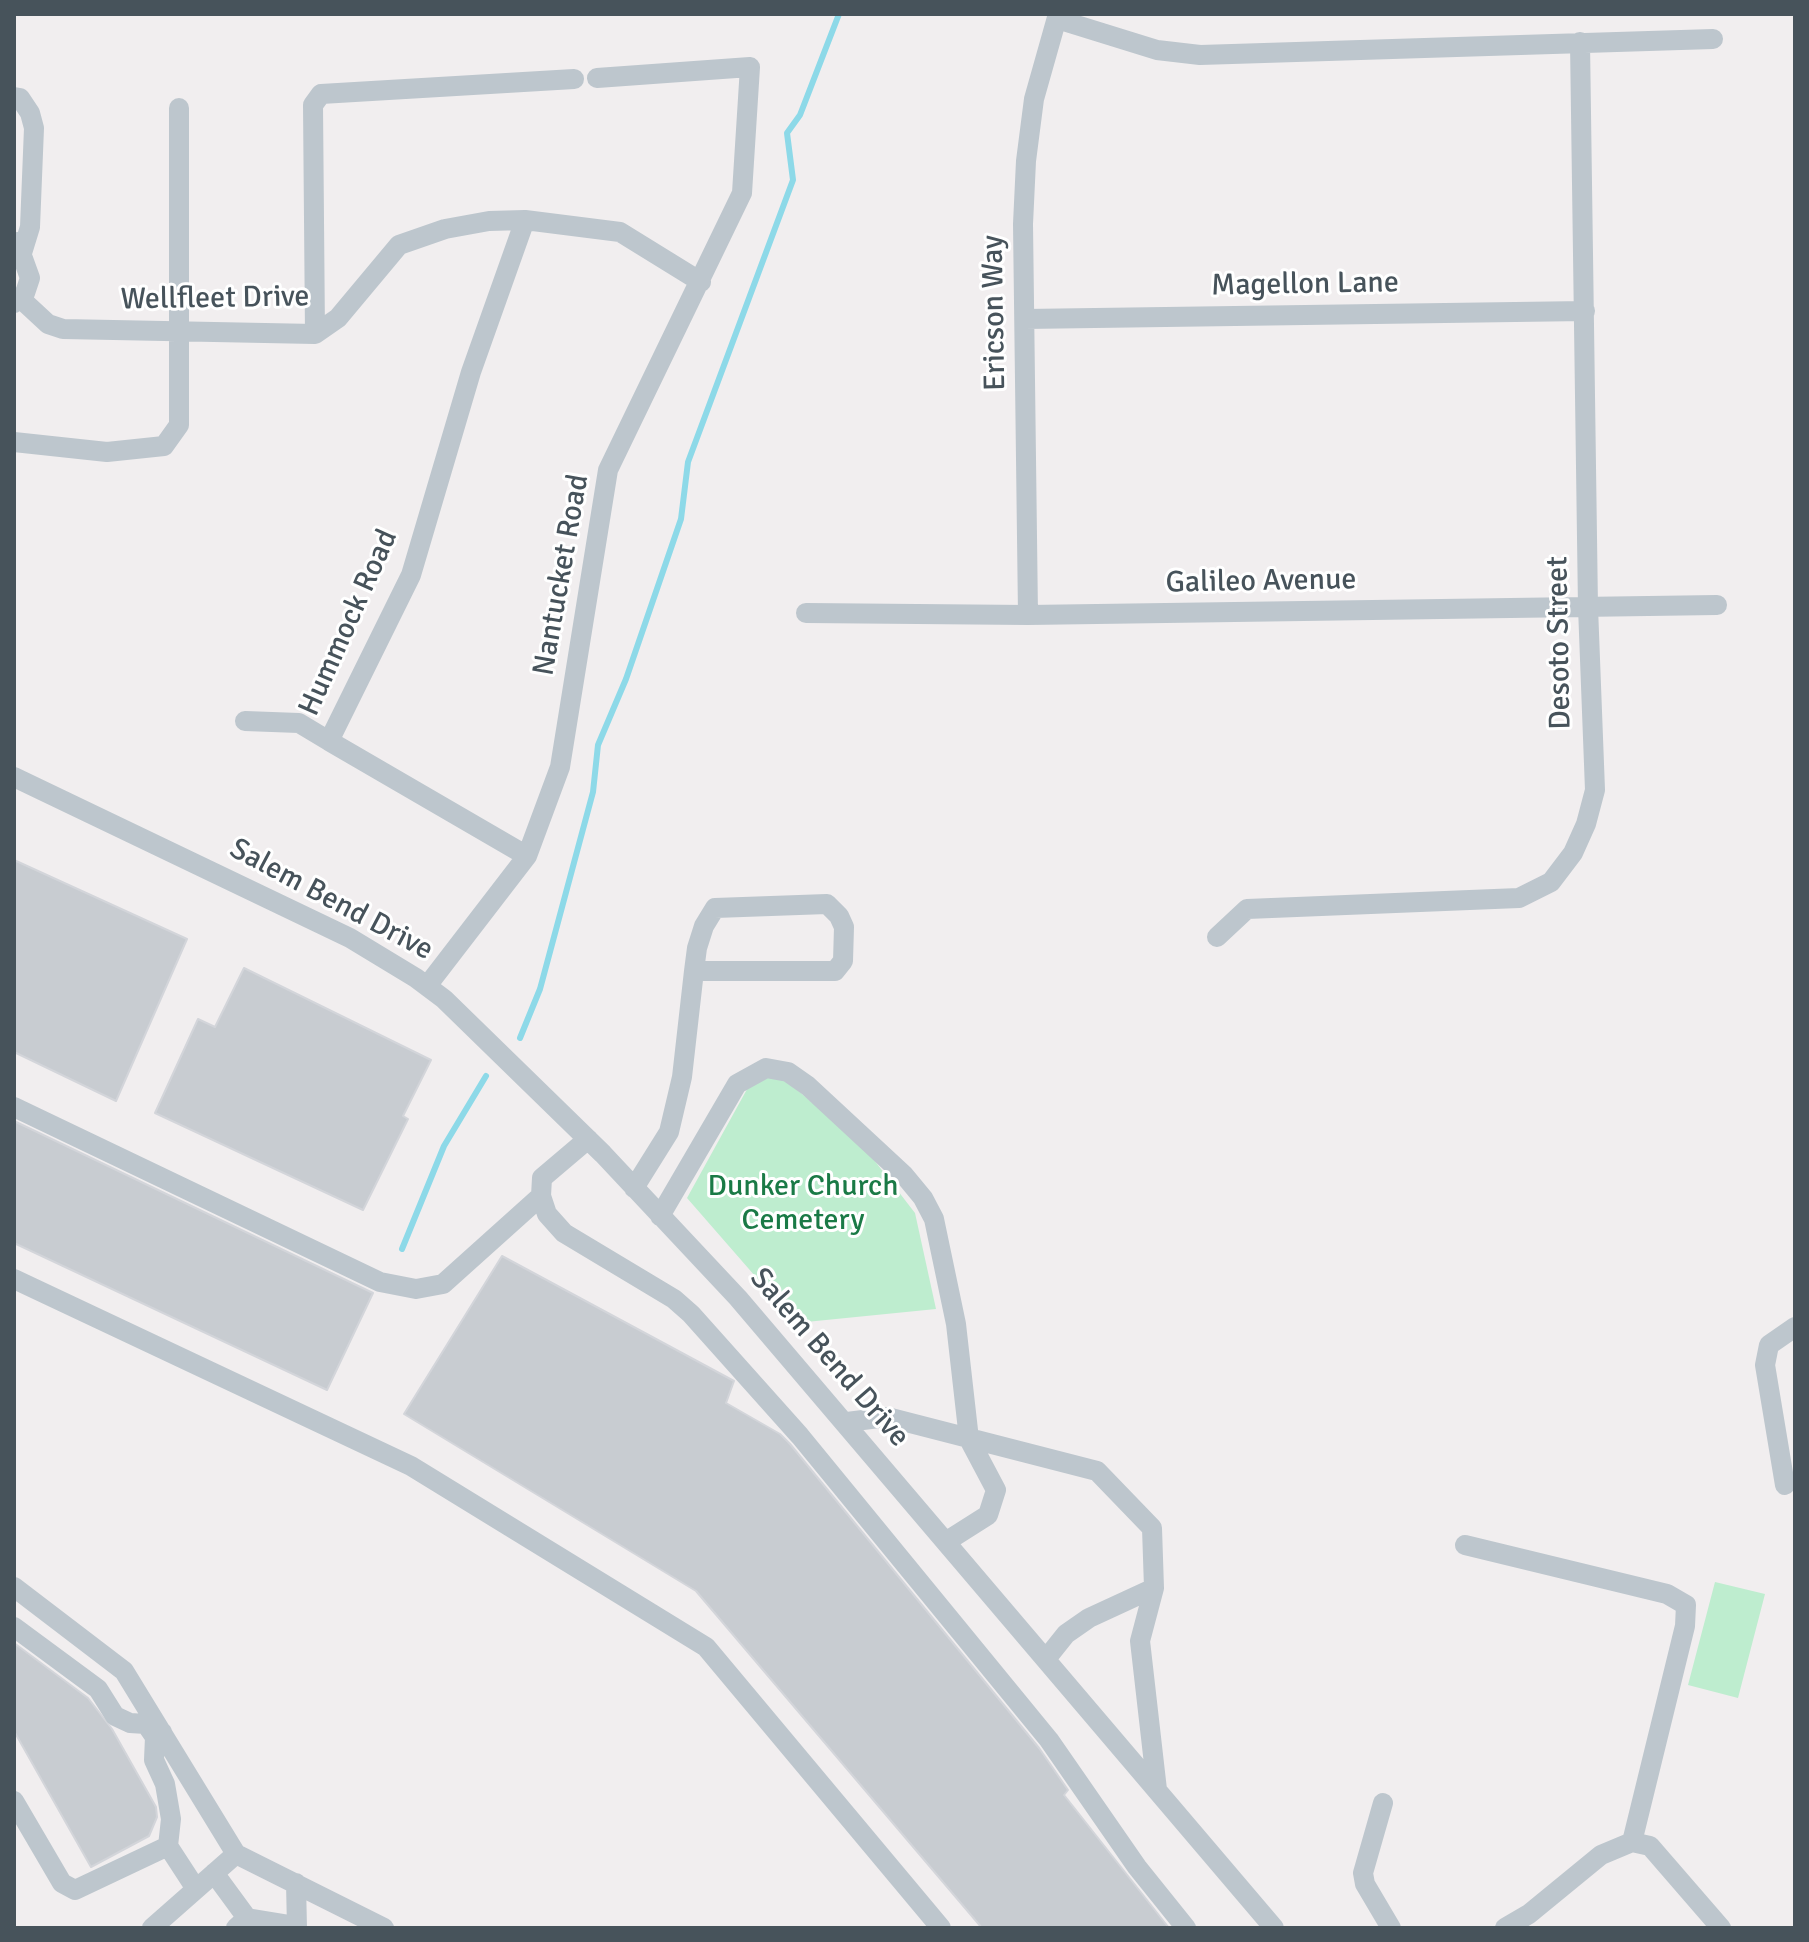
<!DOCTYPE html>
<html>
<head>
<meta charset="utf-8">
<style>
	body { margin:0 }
	#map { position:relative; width:1809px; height:1942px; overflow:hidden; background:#f1eeef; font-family:Signika,sans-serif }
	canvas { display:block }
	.frame { position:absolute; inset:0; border:16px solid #47535b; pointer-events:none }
</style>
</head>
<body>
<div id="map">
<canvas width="1809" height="1942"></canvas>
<div class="frame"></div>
</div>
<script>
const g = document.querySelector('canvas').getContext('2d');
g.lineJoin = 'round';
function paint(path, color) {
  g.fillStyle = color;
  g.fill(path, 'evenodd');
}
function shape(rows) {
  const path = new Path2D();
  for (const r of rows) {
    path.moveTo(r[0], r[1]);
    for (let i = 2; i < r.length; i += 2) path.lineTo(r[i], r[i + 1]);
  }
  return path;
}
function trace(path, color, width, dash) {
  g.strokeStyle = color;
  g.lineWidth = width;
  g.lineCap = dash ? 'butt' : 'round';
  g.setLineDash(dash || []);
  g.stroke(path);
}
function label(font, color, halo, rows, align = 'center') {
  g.font = font + ' Signika,sans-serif';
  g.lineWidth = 6;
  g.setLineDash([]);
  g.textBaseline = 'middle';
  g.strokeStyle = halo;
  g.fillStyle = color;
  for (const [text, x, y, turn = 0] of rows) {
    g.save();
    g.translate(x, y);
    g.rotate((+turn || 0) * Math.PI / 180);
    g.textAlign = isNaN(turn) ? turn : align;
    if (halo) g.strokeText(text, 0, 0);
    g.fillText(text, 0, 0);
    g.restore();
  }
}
const green = shape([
	[768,1075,781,1076,864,1147,915,1213,936,1309,796,1323,687,1198,751,1082],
	[1715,1582,1765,1594,1738,1698,1688,1685]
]);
const stream = shape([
	[520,1038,540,989,593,792,598,745,626,679,681,519,688,462,793,180,787,133,800,115,839,14],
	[402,1249,444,1146,486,1076]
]);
const building = shape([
	[14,860,187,939,116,1101,14,1052,14,860],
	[244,968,431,1060,403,1116,408,1119,363,1210,155,1113,198,1019,215,1027,244,968],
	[14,1121,373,1293,327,1390,14,1243,14,1121],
	[502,1256,734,1381,726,1403,780,1434,790,1444,1039,1748,1068,1790,1064,1795,1169,1928,982,1928,696,1591,404,1414,502,1256],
	[14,1643,88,1698,112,1729,156,1807,157,1817,149,1836,91,1867,14,1731,14,1643]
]);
const minor = shape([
	[1057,19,1157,50,1200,55,1713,39],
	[14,97,20,98,30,113,34,128,30,227,22,253],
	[525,220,471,372,411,575,329,741,527,856],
	[21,299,48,324,63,329,315,334,338,318,399,245,445,229,489,221,525,220,620,232,701,282],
	[14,303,25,293,30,278,17,242],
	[1025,319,1585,311],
	[315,334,313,105,321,94,574,79],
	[14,442,107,452,164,446,179,425,179,108],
	[806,613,1028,615,1717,605],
	[1028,615,1023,224,1026,161,1034,99,1058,14],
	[245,721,299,723,329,741],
	[14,777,350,938,416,978,444,999,603,1154,738,1298,1274,1928],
	[1217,937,1247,909,1519,898,1551,882,1573,853,1586,824,1595,790,1588,607,1580,42],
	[427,986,527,856,560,767,608,470,742,193,750,67,597,78],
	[14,1107,380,1282,416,1289,443,1284,541,1196],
	[588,1139,542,1178,541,1196,547,1214,564,1233,674,1299,691,1314,800,1436,1049,1740,1137,1867,1186,1928],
	[634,1188,669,1132,682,1077,694,971,697,948,704,926,715,908,827,904,839,916,844,927,843,961,835,971,694,971],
	[660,1216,737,1084,766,1068,788,1072,808,1086,904,1175,923,1198,934,1219,956,1324,969,1439,996,1490,988,1515,947,1541],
	[14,1279,411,1466,706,1647,941,1928],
	[847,1422,887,1417,1097,1471,1152,1528,1154,1588,1140,1641,1157,1790],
	[1785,1485,1765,1365,1769,1345,1795,1327],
	[1465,1545,1667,1594,1686,1605,1685,1626,1632,1842],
	[14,1587,124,1671,236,1854,384,1928],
	[14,1627,98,1689,115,1716,130,1723,146,1724,155,1737],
	[1046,1659,1066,1634,1089,1618,1154,1588],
	[162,1732,155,1737,154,1760,165,1784,171,1819,168,1846],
	[14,1801,62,1883,75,1890,168,1846,196,1889],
	[1383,1803,1363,1873,1365,1884,1391,1928],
	[214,1873,247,1918,236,1928],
	[296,1883,297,1928],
	[247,1918,296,1926],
	[152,1928,236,1854],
	[1505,1928,1529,1914,1601,1855,1632,1842,1650,1846,1721,1928]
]);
const streetNames = [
	["Magellon Lane",1305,285,-1],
	["Wellfleet Drive",215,299,-1],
	["Ericson Way",995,313,-91],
	["Nantucket Road",562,575,-80],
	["Galileo Avenue",1261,582,-1],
	["Hummock Road",349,623,-66],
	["Desoto Street",1560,643,-91],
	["Salem Bend Drive",331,900,28],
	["Salem Bend Drive",829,1358,49]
];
const parkNames = [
	["Dunker Church",803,1187],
	["Cemetery",803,1221]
];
paint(green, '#beedcf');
trace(stream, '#8dd9e8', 6);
paint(building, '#c8ccd1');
trace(building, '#d3d5da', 2);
trace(minor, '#bdc6cd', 20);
label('30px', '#47535b', '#fff', streetNames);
label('30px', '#1a7a46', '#fff', parkNames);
</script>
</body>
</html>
